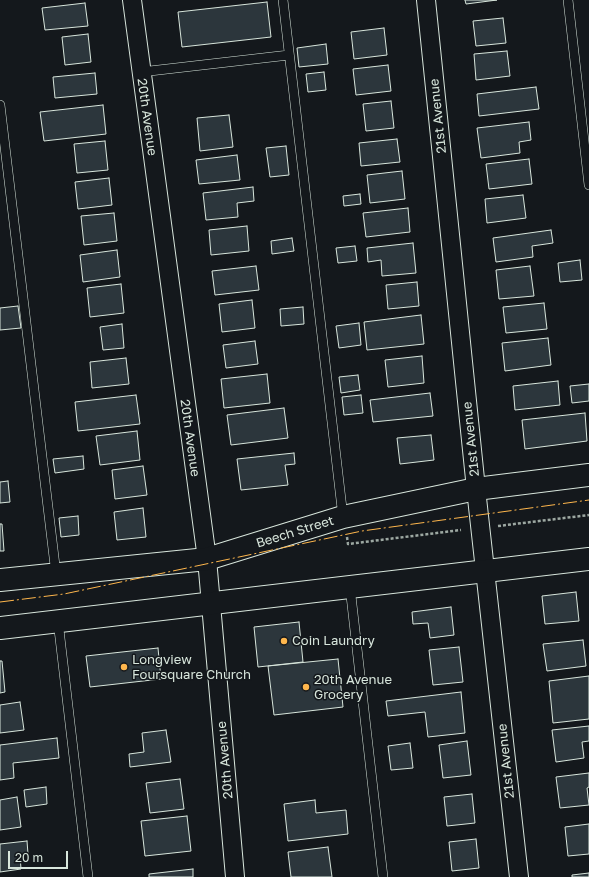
<!DOCTYPE html>
<html>
<head>
<meta charset="utf-8">
<style>
	body { margin:0 }
	#map { position:relative; width:589px; height:877px; overflow:hidden; background:#14181c; font-family:"Golos Text",sans-serif }
	canvas { display:block }
	.scale { position:absolute; left:8px; top:851px; width:60px; height:18px; box-sizing:border-box; border:2px solid #d8e6dc; border-top:0; padding-left:5px; font-size:12px; line-height:14px; white-space:nowrap; color:#d8e6dc; -webkit-text-stroke:3px #14181c; paint-order:stroke }
</style>
</head>
<body>
<div id="map">
<canvas width="589" height="877"></canvas>
<div class="scale">20 m</div>
</div>
<script>
const g = document.querySelector('canvas').getContext('2d');
g.lineJoin = 'round';
function paint(path, color) {
  g.fillStyle = color;
  g.fill(path, 'evenodd');
}
function shape(rows) {
  const path = new Path2D();
  for (const r of rows) {
    path.moveTo(r[0], r[1]);
    for (let i = 2; i < r.length; i += 2) path.lineTo(r[i], r[i + 1]);
  }
  return path;
}
function trace(path, color, width, dash) {
  g.strokeStyle = color;
  g.lineWidth = width;
  g.lineCap = dash ? 'butt' : 'round';
  g.setLineDash(dash || []);
  g.stroke(path);
}
function label(font, color, halo, rows, align = 'center') {
  g.font = font + ' "Golos Text",sans-serif';
  g.lineWidth = 3;
  g.setLineDash([]);
  g.textBaseline = 'middle';
  g.strokeStyle = halo;
  g.fillStyle = color;
  for (const [text, x, y, turn = 0] of rows) {
    g.save();
    g.translate(x, y);
    g.rotate((+turn || 0) * Math.PI / 180);
    g.textAlign = isNaN(turn) ? turn : align;
    if (halo) g.strokeText(text, 0, 0);
    g.fillText(text, 0, 0);
    g.restore();
  }
}
const building = shape([
	[465,0,497,0,466,4,465,0],
	[267,2,271,37,182,47,178,12,267,2],
	[85,3,88,26,45,30,42,8,85,3],
	[503,18,506,43,476,46,473,21,503,18],
	[384,28,387,55,354,59,351,32,384,28],
	[88,34,91,62,65,65,62,37,88,34],
	[326,44,328,64,299,67,297,48,326,44],
	[507,51,510,76,476,80,474,54,507,51],
	[388,65,391,91,356,95,353,69,388,65],
	[324,72,326,90,308,92,306,74,324,72],
	[95,73,97,94,55,98,53,77,95,73],
	[536,87,539,109,479,116,477,94,536,87],
	[391,101,394,128,366,131,363,104,391,101],
	[103,105,106,134,44,141,40,112,103,105],
	[229,115,233,147,200,151,197,118,229,115],
	[529,122,531,140,519,142,520,153,481,158,477,128,529,122],
	[397,139,400,162,361,166,359,143,397,139],
	[105,141,108,170,77,173,74,144,105,141],
	[286,146,289,175,270,177,266,148,286,146],
	[237,155,240,180,199,184,196,160,237,155],
	[529,159,532,184,489,189,486,164,529,159],
	[402,171,405,199,370,203,367,175,402,171],
	[109,178,112,205,78,209,75,182,109,178],
	[253,187,254,201,237,203,238,217,206,220,203,193,253,187],
	[360,194,361,204,344,206,343,196,360,194],
	[523,195,526,218,487,223,485,199,523,195],
	[408,208,410,232,366,237,363,213,408,208],
	[114,213,117,241,84,245,81,216,114,213],
	[247,226,249,251,211,255,209,230,247,226],
	[551,230,553,243,532,246,533,257,496,262,493,238,551,230],
	[292,238,294,251,272,254,271,241,292,238],
	[413,243,416,273,382,276,381,260,368,262,367,248,413,243],
	[355,246,357,261,338,263,336,248,355,246],
	[117,250,120,277,83,282,80,255,117,250],
	[580,260,582,280,560,282,558,263,580,260],
	[256,266,259,290,215,295,212,271,256,266],
	[530,266,534,296,499,299,496,270,530,266],
	[417,282,419,306,388,309,386,285,417,282],
	[121,284,124,313,90,317,87,288,121,284],
	[252,300,255,328,222,332,219,304,252,300],
	[544,303,547,329,506,333,503,307,544,303],
	[18,306,21,328,0,330,0,308,18,306],
	[303,307,304,324,281,326,280,309,303,307],
	[421,315,424,344,367,350,364,322,421,315],
	[359,323,361,345,339,348,336,326,359,323],
	[122,324,124,348,103,350,100,327,122,324],
	[548,338,551,365,505,371,502,343,548,338],
	[255,341,258,364,226,368,223,345,255,341],
	[422,356,424,383,388,387,385,360,422,356],
	[126,358,129,384,92,388,90,362,126,358],
	[267,374,270,403,224,408,221,379,267,374],
	[358,375,360,390,341,393,339,377,358,375],
	[558,381,560,405,515,410,513,386,558,381],
	[589,384,589,401,572,403,570,386,589,384],
	[430,393,433,416,373,422,370,400,430,393],
	[136,395,140,424,78,431,75,402,136,395],
	[361,395,363,413,344,415,342,397,361,395],
	[284,408,288,438,231,445,227,415,284,408],
	[585,413,587,441,525,449,522,420,585,413],
	[137,431,140,460,100,465,96,436,137,431],
	[431,435,434,460,400,464,397,438,431,435],
	[294,453,295,464,285,465,288,485,241,490,237,459,294,453],
	[83,456,84,469,55,473,53,459,83,456],
	[143,466,147,495,115,499,112,470,143,466],
	[8,481,10,502,0,503,0,482,8,481],
	[143,508,146,537,117,540,114,512,143,508],
	[78,516,79,535,61,537,59,518,78,516],
	[0,524,2,524,4,551,0,551,0,524],
	[576,592,579,621,545,624,542,596,576,592],
	[451,607,454,635,430,638,428,623,413,624,412,612,451,607],
	[299,622,303,662,258,667,254,627,299,622],
	[583,640,586,666,547,671,543,644,583,640],
	[459,647,463,682,433,685,429,650,459,647],
	[158,648,161,679,90,687,86,656,158,648],
	[338,659,343,707,274,715,268,666,338,659],
	[0,661,2,661,5,692,0,693,0,661],
	[589,676,589,719,553,723,549,681,589,676],
	[461,692,465,733,428,737,425,712,388,716,386,701,461,692],
	[20,702,24,730,0,733,0,705,20,702],
	[589,726,589,741,582,742,584,758,556,762,552,730,589,726],
	[166,730,171,762,130,767,129,754,144,752,142,733,166,730],
	[57,738,59,758,13,763,14,778,0,780,0,745,57,738],
	[467,741,471,775,443,778,439,745,467,741],
	[410,743,413,768,391,770,388,746,410,743],
	[589,773,589,787,587,788,589,805,560,808,556,777,589,773],
	[180,779,184,809,150,813,146,783,180,779],
	[46,787,47,804,26,807,24,790,46,787],
	[472,794,475,823,447,826,444,797,472,794],
	[17,797,21,827,0,830,0,800,17,797],
	[315,800,316,813,346,810,348,834,288,841,284,804,315,800],
	[187,816,191,851,145,856,141,821,187,816],
	[589,824,589,854,568,856,565,827,589,824],
	[476,839,479,868,452,871,449,842,476,839],
	[27,841,28,854,20,855,21,869,0,872,0,844,27,841],
	[328,847,332,877,291,877,288,852,328,847],
	[193,869,193,877,149,877,149,874,193,869],
	[589,873,589,877,572,877,572,875,589,873]
]);
const path = shape([
	[498,526,589,515],
	[347,537,348,544,461,530]
]);
const service = shape([
	[283,0,343,517],
	[568,0,589,185],
	[141,72,289,55],
	[0,105,56,574],
	[350,587,383,877],
	[58,621,88,877]
]);
const minor = shape([
	[132,0,207,559,235,877],
	[426,0,476,489,519,877]
]);
const tertiary = shape([
	[0,580,207,559,343,517,476,489,589,475],
	[0,628,589,559]
]);
const power = shape([
	[0,602,64,594,362,531,589,500]
]);
const markers = [
	[284,641,4,"#ffb74d"],
	[124,667,4,"#ffb74d"],
	[306,687,4,"#ffb74d"]
];
const streetNames = [
	["21st Avenue",438,116,-96],
	["20th Avenue",147,117,82],
	["20th Avenue",190,438,82],
	["21st Avenue",471,439,-96],
	["Beech Street",295,532,-17],
	["20th Avenue",225,760,-95],
	["21st Avenue",506,761,-96]
];
const poiNames = [
	["Coin Laundry",292,641],
	["Longview",132,660],
	["Foursquare Church",132,675],
	["20th Avenue",314,680],
	["Grocery",314,695]
];
paint(building, '#2c363c');
trace(building, '#d8e6dc', 1);
trace(service, '#d8e6dc', 10);
trace(minor, '#d8e6dc', 20);
trace(tertiary, '#d8e6dc', 24);
trace(path, '#9da8a2', 2.5, [3, 2]);
trace(service, '#14181c', 9);
trace(minor, '#14181c', 18);
trace(tertiary, '#14181c', 22);
trace(power, '#ffb74d', 1, [14, 3, 2, 3]);
for (const [x, y, r, color] of markers) {
  const dot = new Path2D();
  dot.arc(x, y, r, 0, 2 * Math.PI);
  g.fillStyle = color;
  g.fill(dot);
  trace(dot, '#14181c', 1.5);
}
label('13px', '#d8e6dc', '#14181c', streetNames);
label('13px', '#d8e6dc', '#14181c', poiNames, 'left');
</script>
</body>
</html>
